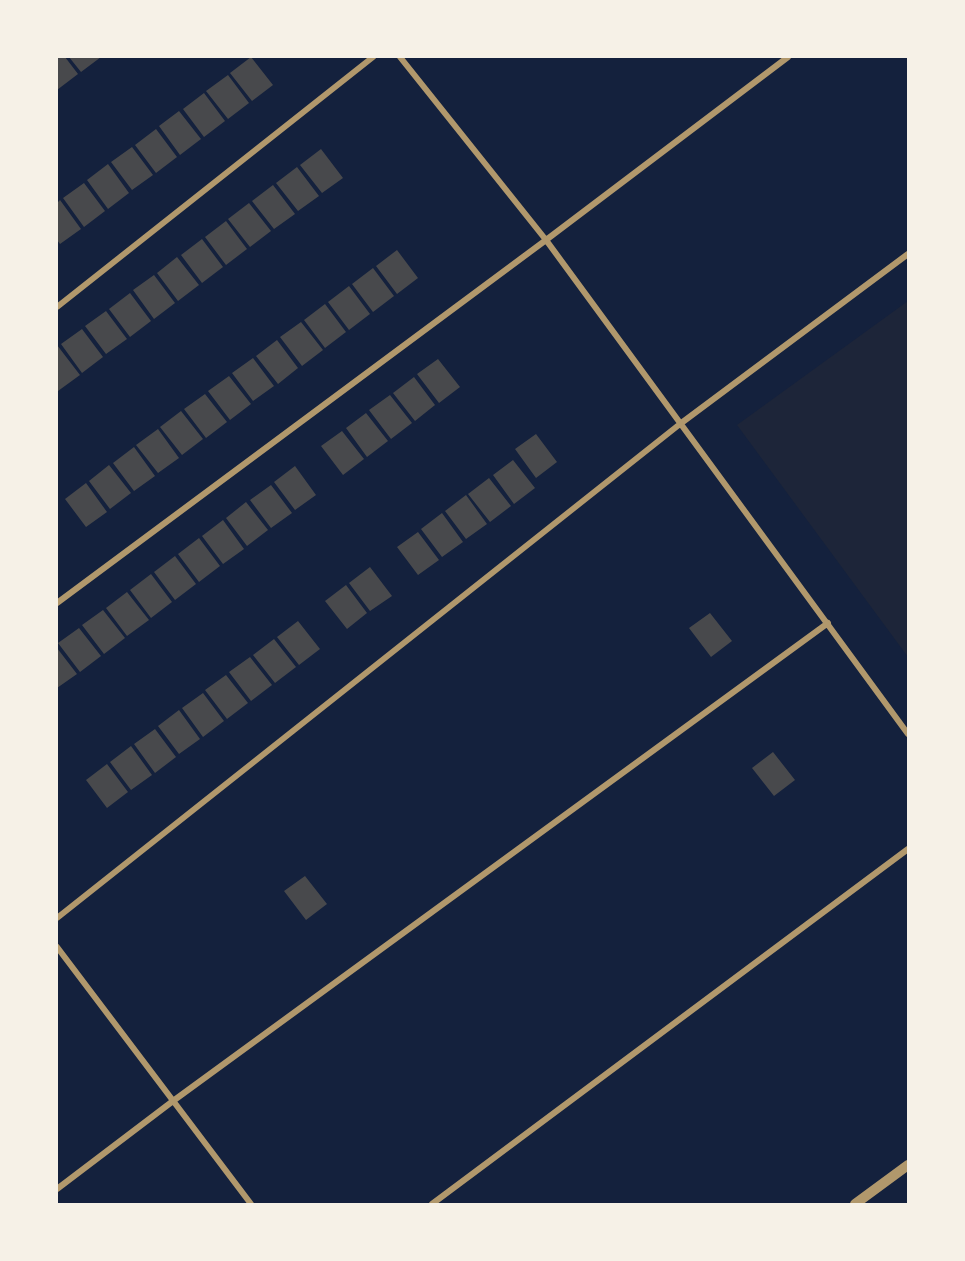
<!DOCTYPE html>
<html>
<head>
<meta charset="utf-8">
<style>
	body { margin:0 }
	#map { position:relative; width:965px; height:1261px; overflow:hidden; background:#14213d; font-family:"Source Sans 3",sans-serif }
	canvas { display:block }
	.frame { position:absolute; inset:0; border:58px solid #f6f1e7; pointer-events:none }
</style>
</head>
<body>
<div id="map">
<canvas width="965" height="1261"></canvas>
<div class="frame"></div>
</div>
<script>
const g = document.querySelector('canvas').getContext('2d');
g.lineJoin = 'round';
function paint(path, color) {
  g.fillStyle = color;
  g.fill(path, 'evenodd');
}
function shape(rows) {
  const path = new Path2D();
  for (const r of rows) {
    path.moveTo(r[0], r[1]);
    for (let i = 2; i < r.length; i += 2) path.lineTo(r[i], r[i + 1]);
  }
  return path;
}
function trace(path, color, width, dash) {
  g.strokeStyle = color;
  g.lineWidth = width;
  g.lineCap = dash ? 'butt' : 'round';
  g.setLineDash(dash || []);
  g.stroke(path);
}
const green = shape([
	[908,301,908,657,737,425]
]);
const building = shape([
	[57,57,65,57,78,74,57,90],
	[69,57,101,57,81,72],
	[251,57,273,85,252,101,230,73],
	[228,75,249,103,228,119,206,91],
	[204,93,225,121,204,137,183,109],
	[179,111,201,139,180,155,159,126],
	[156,129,177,157,156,173,135,145],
	[132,147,153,175,132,190,111,162],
	[321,149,343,178,322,193,300,165],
	[108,164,129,193,108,209,87,180],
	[297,167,319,196,298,211,276,183],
	[84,183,105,211,84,227,63,198],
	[273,185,295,214,274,229,252,201],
	[60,200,81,229,60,244,57,240,57,203],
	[249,203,271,231,250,247,228,219],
	[226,221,247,249,226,265,205,237],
	[202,239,223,267,202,283,181,255],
	[397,250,418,278,397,294,376,266],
	[177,257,199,285,178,301,157,273],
	[373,268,394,296,373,312,352,284],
	[154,275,175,303,154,319,133,290],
	[349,286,370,314,349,330,328,302],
	[130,293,151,321,130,337,109,309],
	[325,304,346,332,325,348,304,320],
	[106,311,127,339,106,354,85,326],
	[301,322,323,350,302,366,280,337],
	[82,329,103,357,82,373,61,344],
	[277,340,298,368,278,384,256,356],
	[57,345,80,375,58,391,57,389],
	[253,358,274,386,253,401,232,373],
	[438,359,460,387,439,403,417,374],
	[229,376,251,404,230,420,208,391],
	[414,377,435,405,415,421,393,393],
	[205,394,227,422,206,438,184,409],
	[390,395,412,423,391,439,369,410],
	[181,411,203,439,182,455,160,427],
	[366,413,388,441,367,457,346,428],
	[158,429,179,458,158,473,136,445],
	[342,431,364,459,343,475,321,446],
	[536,434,557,462,536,478,515,449],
	[134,447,155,476,134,491,113,463],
	[513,460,535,488,514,504,493,475],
	[109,465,131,493,110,509,89,481],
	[295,466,316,495,295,510,274,482],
	[489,478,511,506,490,522,468,494],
	[86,483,107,512,86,527,65,499],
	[271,485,292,513,271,528,250,500],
	[466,495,487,524,466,539,445,511],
	[246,502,268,530,247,546,226,518],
	[442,513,463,542,442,557,421,529],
	[223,520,244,549,223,564,202,536],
	[418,532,439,560,418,575,397,547],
	[199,538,220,566,199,582,178,554],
	[175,556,196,584,175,600,154,572],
	[370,567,392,596,370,611,349,583],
	[151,574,172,602,151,618,130,590],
	[346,585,367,613,347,629,325,601],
	[127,592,149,620,127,636,106,608],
	[103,610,125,638,104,654,82,625],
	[710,613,732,641,711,657,689,628],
	[298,621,320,649,299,665,277,637],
	[79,628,101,656,80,672,58,643],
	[274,639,296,667,275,683,253,655],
	[57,648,77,674,57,688],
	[250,657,272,685,251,701,229,672],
	[226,675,248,703,227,719,205,690],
	[203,693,224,721,203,737,182,708],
	[179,710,200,739,179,754,158,726],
	[155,729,176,757,155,773,134,744],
	[131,746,152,775,131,790,110,762],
	[773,752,795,780,774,796,752,768],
	[107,764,128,792,107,808,86,780],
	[305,876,327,904,306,920,284,891]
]);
const minor = shape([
	[400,57,546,240,908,734],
	[57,307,373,57],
	[57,603,546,240,788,57],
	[57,918,680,424,908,254],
	[57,947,251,1204],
	[57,1189,173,1101,828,623],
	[432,1204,908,849]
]);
const tertiary = shape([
	[855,1204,908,1165]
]);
paint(green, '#1d2539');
paint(building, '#48494c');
trace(minor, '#b1986c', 6);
trace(tertiary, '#b1986c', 10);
</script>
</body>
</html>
